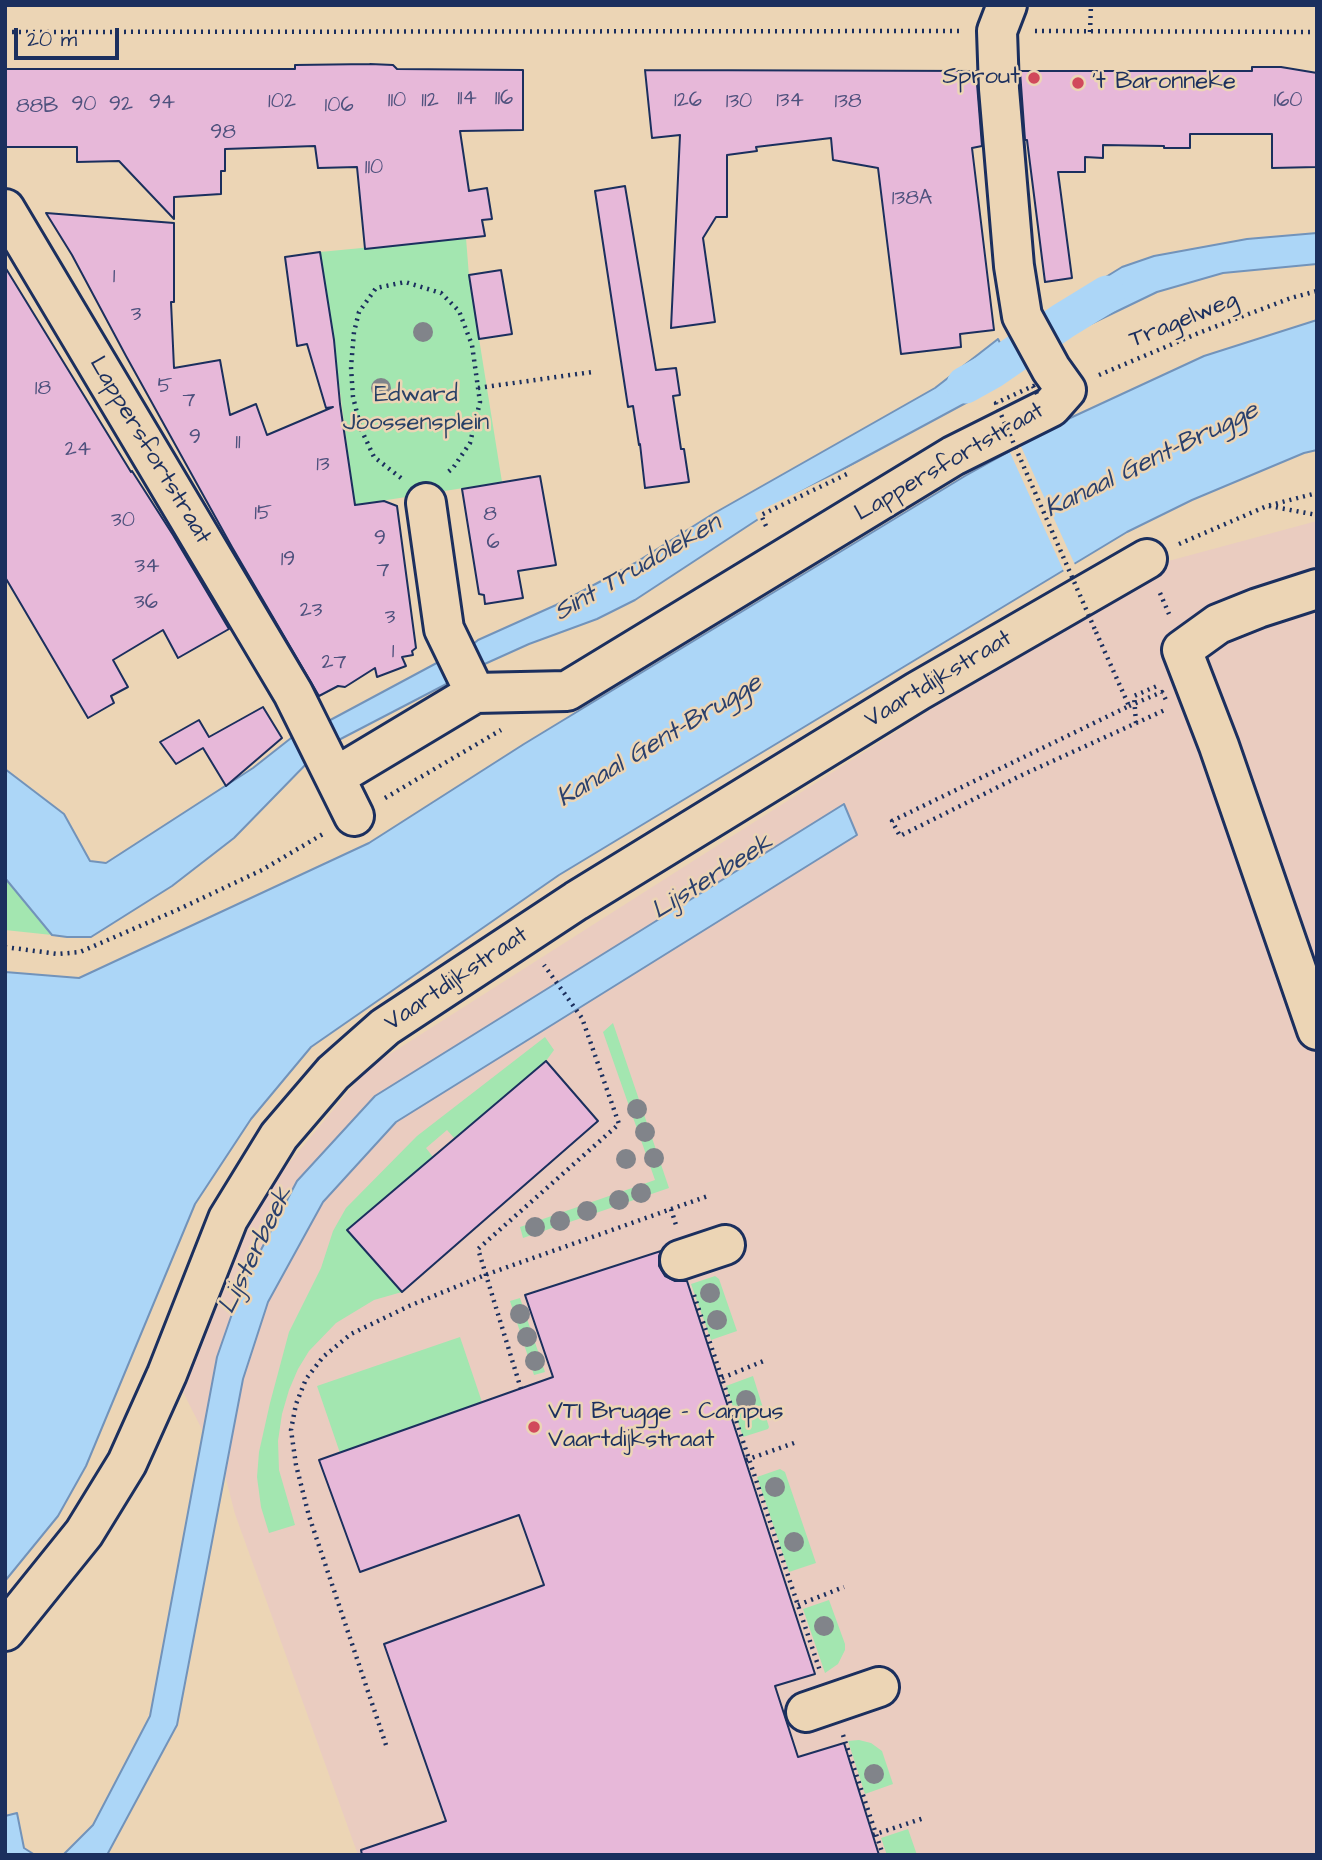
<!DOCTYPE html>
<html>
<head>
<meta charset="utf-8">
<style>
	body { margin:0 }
	#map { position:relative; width:1322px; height:1860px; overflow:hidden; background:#ecd5b5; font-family:"Architects Daughter",sans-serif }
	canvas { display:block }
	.frame { position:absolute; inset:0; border:7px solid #1b2f5e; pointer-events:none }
	.scale { position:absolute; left:14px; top:28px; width:105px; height:32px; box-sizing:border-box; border:4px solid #1b2f5e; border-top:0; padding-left:9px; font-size:21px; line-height:24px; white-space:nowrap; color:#1b2f5e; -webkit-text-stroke:5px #ecd5b5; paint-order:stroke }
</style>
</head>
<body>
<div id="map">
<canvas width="1322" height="1860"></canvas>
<div class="frame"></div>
<div class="scale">20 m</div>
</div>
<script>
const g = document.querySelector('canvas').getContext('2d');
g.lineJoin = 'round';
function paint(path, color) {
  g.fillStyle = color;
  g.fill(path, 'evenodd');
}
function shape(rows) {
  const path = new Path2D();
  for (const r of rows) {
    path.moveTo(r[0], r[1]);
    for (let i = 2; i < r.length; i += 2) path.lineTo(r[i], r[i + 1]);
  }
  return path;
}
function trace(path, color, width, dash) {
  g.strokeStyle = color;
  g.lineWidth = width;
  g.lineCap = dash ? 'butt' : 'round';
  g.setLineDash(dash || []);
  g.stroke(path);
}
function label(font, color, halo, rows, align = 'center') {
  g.font = font + ' "Architects Daughter",sans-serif';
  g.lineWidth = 5;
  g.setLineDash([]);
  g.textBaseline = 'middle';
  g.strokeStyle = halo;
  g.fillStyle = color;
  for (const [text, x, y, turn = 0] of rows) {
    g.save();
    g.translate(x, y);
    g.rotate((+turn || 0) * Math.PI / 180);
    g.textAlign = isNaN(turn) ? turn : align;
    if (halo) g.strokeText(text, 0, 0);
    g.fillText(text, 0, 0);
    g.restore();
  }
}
const built = shape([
	[1317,521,1317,1855,358,1855,235,1514,225,1475,183,1392,260,1198,368,1068,1161,563]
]);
const green = shape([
	[466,238,469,276,502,482,355,505,333,339,320,252],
	[5,878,52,935,5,930],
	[613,1023,669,1188,523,1238,520,1227,655,1180,603,1032],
	[545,1037,554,1050,546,1061,455,1139,447,1130,426,1148,433,1157,348,1230,402,1292,374,1300,336,1323,309,1351,298,1369,289,1390,282,1414,278,1441,279,1470,295,1525,269,1533,261,1507,257,1477,259,1452,270,1403,289,1332,321,1268,333,1231,346,1208,417,1136],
	[715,1276,719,1279,737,1331,711,1340,691,1284],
	[520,1298,545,1372,534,1375,510,1301],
	[460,1337,482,1402,340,1453,317,1386],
	[753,1376,769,1427,768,1429,743,1437,726,1386],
	[780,1469,785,1472,816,1563,789,1572,757,1477],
	[829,1600,845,1644,845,1650,838,1664,825,1673,803,1609],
	[859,1740,871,1743,882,1751,893,1784,865,1794,848,1741],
	[908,1829,917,1855,887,1855,881,1838]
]);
const water = shape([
	[1317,233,1317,264,1223,273,1157,292,1072,333,1057,307,1122,267,1154,256,1247,239,1317,233],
	[1317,320,1317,450,1304,453,1192,500,1127,532,559,875,311,1047,251,1119,195,1204,86,1466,58,1516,5,1581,5,972,79,978,369,843,524,744,965,476,1068,419,1204,356,1317,320],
	[998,339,1016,373,988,391,795,495,635,600,597,619,529,644,478,667,471,646,478,640,556,605,635,563,711,515,935,388,998,339],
	[446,658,456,679,331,744,321,725,446,658],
	[300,731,313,757,234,838,172,886,91,937,67,937,52,935,5,878,5,769,64,814,90,861,106,863,253,768,300,731],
	[844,804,857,835,396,1122,323,1202,268,1302,243,1379,177,1725,107,1855,63,1855,93,1825,150,1716,217,1357,241,1288,297,1181,375,1096,844,804],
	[17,1813,24,1848,35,1855,5,1855,5,1816,17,1813]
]);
const pier = shape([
	[1019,442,1076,567,1065,574,1008,448],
	[891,447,796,498,759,523,755,513]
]);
const canal = shape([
	[965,385,992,370,1063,321,1107,294]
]);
const building = shape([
	[370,64,393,65,397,69,523,70,523,130,460,131,469,191,487,188,492,219,482,220,485,236,365,249,357,167,318,168,315,146,225,149,225,171,221,171,221,194,174,197,174,219,119,161,77,162,77,147,5,147,5,69,295,69,295,65,370,64],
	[1252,67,1281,67,1317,73,1317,167,1272,168,1272,134,1190,134,1190,148,1164,148,1164,146,1103,145,1103,158,1085,157,1085,172,1058,172,1072,278,1045,282,1027,140,1025,140,1020,71,1252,71,1252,67],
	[645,70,976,71,982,146,972,148,994,330,960,334,961,347,901,354,878,168,833,160,831,138,756,147,757,151,727,155,727,217,716,217,703,238,715,322,671,328,680,135,652,138,645,70],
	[625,186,656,370,676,368,680,395,673,396,681,449,684,449,689,482,645,488,640,444,639,445,633,406,628,407,595,191,625,186],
	[46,213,174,223,174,302,171,302,174,368,220,360,230,415,256,404,267,435,333,407,326,408,307,344,297,346,285,257,320,252,334,340,340,404,355,505,384,501,397,506,416,648,412,651,413,655,402,657,406,666,377,677,375,668,345,687,338,686,319,696,232,547,126,356,72,255,46,213],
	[5,267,131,472,132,471,173,535,229,629,178,658,163,630,113,660,128,687,111,696,114,703,88,718,5,577,5,267],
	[501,270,512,334,479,339,469,275,501,270],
	[540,476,556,565,518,571,523,598,485,604,484,595,479,594,462,489,540,476],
	[263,707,282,738,226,786,203,748,176,764,160,742,199,720,209,737,263,707],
	[546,1061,598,1121,402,1292,347,1230,546,1061],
	[661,1251,659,1256,659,1266,665,1276,675,1281,687,1281,815,1674,775,1686,798,1757,844,1743,879,1855,362,1855,361,1850,446,1821,384,1644,544,1585,519,1515,360,1572,319,1460,553,1377,525,1295,661,1251]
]);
const path = shape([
	[1035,31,1317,32],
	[5,32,960,31],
	[1090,32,1091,5],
	[1099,375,1201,332,1291,298,1317,291],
	[478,388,592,372],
	[401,478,374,457,361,429,353,397,351,367,354,332,359,312,376,288,405,282,441,293,459,311,472,345,480,402,470,443,453,468,447,473],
	[1269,506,1317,515],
	[766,526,761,515,847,474],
	[1179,544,1267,506,1317,493],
	[1160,593,1169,614],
	[1096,632,1129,706,892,821,900,836,1022,775,1167,709],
	[1136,723,1134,696,1157,686],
	[385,798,501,730],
	[5,947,58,954,80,952,177,910,262,870,323,834],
	[671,1209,676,1225],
	[694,1295,820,1671],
	[722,1378,766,1360],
	[521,1389,478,1249,619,1124,582,1018,544,965],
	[746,1460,794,1443],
	[798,1605,844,1587],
	[843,1735,883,1855],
	[386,1745,309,1516,296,1465,291,1430,296,1404,306,1379,323,1357,351,1334,409,1306,485,1275,708,1196],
	[873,1835,924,1818]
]);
const street = shape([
	[5,209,293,693,354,816],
	[426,503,444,629,475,693],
	[1317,589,1258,608,1218,624,1182,650,1219,746,1317,1030],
	[335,777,475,693,567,691,953,456,1051,407,1066,390,1051,369,1022,316,1014,266,999,89,997,31,1007,5],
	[680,1260,725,1245],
	[5,1631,84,1533,127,1463,167,1374,228,1219,279,1136,333,1073,385,1027,576,901,918,691,1147,559],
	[806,1712,879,1687]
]);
const pathBridge = shape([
	[1037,394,1033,386,996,403,1096,632],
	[1129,706,1162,692,1166,700]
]);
const trees = [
	[423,332],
	[381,388],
	[637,1109],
	[645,1132],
	[654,1158],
	[626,1159],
	[641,1193],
	[619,1200],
	[587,1211],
	[560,1221],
	[535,1227],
	[710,1293],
	[520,1314],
	[717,1320],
	[527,1337],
	[535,1361],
	[746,1400],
	[775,1487],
	[794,1542],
	[824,1626],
	[874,1774]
];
const markers = [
	[1034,78,7,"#d1495b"],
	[1078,83,7,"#d1495b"],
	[534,1427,7,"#d1495b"]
];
const numberNames = [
	["114",467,100],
	["116",504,100],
	["110",397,102],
	["112",430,102],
	["126",688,102],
	["134",790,102],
	["160",1288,102],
	["102",282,103],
	["130",739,103],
	["138",848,103],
	["94",162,104],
	["90",84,106],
	["92",121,106],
	["106",339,107],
	["88B",37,108],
	["98",223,134],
	["110",374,169],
	["138A",912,200],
	["1",114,278],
	["3",136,316],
	["5",165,388],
	["18",43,390],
	["7",189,402],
	["9",195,439],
	["11",238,444],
	["24",78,451],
	["13",323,466],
	["15",263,515],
	["8",490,516],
	["30",123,522],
	["9",380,540],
	["6",493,544],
	["19",288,561],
	["34",147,568],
	["7",383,572],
	["36",146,604],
	["23",311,612],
	["3",390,619],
	["1",393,653],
	["27",334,664]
];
const poiNames = [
	["Sprout",1020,78,"right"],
	["'t Baronneke",1092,83],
	["VTI Brugge - Campus",548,1413],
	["Vaartdijkstraat",548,1441]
];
const streetNames = [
	["Tragelweg",1184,321,-22],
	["Lappersfortstraat",149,451,59],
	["Lappersfortstraat",950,463,-30],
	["Vaartdijkstraat",939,680,-31],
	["Vaartdijkstraat",457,980,-34]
];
const parkNames = [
	["Edward",416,396],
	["Joossensplein",416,424]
];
const waterNames = [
	["Kanaal Gent-Brugge",1152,461,-26],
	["Sint Trudoleken",638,569,-30],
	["Kanaal Gent-Brugge",660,742,-31],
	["Lijsterbeek",713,878,-32],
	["Lijsterbeek",257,1251,-64]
];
paint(built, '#eaccc0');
paint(green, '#a3e6b0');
paint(water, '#acd6f7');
trace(water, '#7293ba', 2);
paint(pier, '#ecd5b5');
trace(canal, '#acd6f7', 37);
paint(building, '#e7b8d9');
trace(building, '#1b2f5e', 2);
trace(street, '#1b2f5e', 44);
trace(path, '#1b2f5e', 4.5, [2, 5]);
trace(street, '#ecd5b5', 38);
trace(pathBridge, '#1b2f5e', 4.5, [2, 5]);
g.fillStyle = '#81848a';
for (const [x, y] of trees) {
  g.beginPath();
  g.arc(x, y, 10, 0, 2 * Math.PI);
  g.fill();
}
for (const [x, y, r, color] of markers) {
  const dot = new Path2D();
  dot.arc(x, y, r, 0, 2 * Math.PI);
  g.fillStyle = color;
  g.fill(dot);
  trace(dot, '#ecd5b5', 2.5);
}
label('21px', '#4e517d', null, numberNames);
label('24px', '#1b2f5e', '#ecd5b5', poiNames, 'left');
label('24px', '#1b2f5e', '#ecd5b5', streetNames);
label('24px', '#294166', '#ecd5b5', parkNames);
label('italic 26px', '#2a406d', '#ecd5b5', waterNames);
</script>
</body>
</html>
